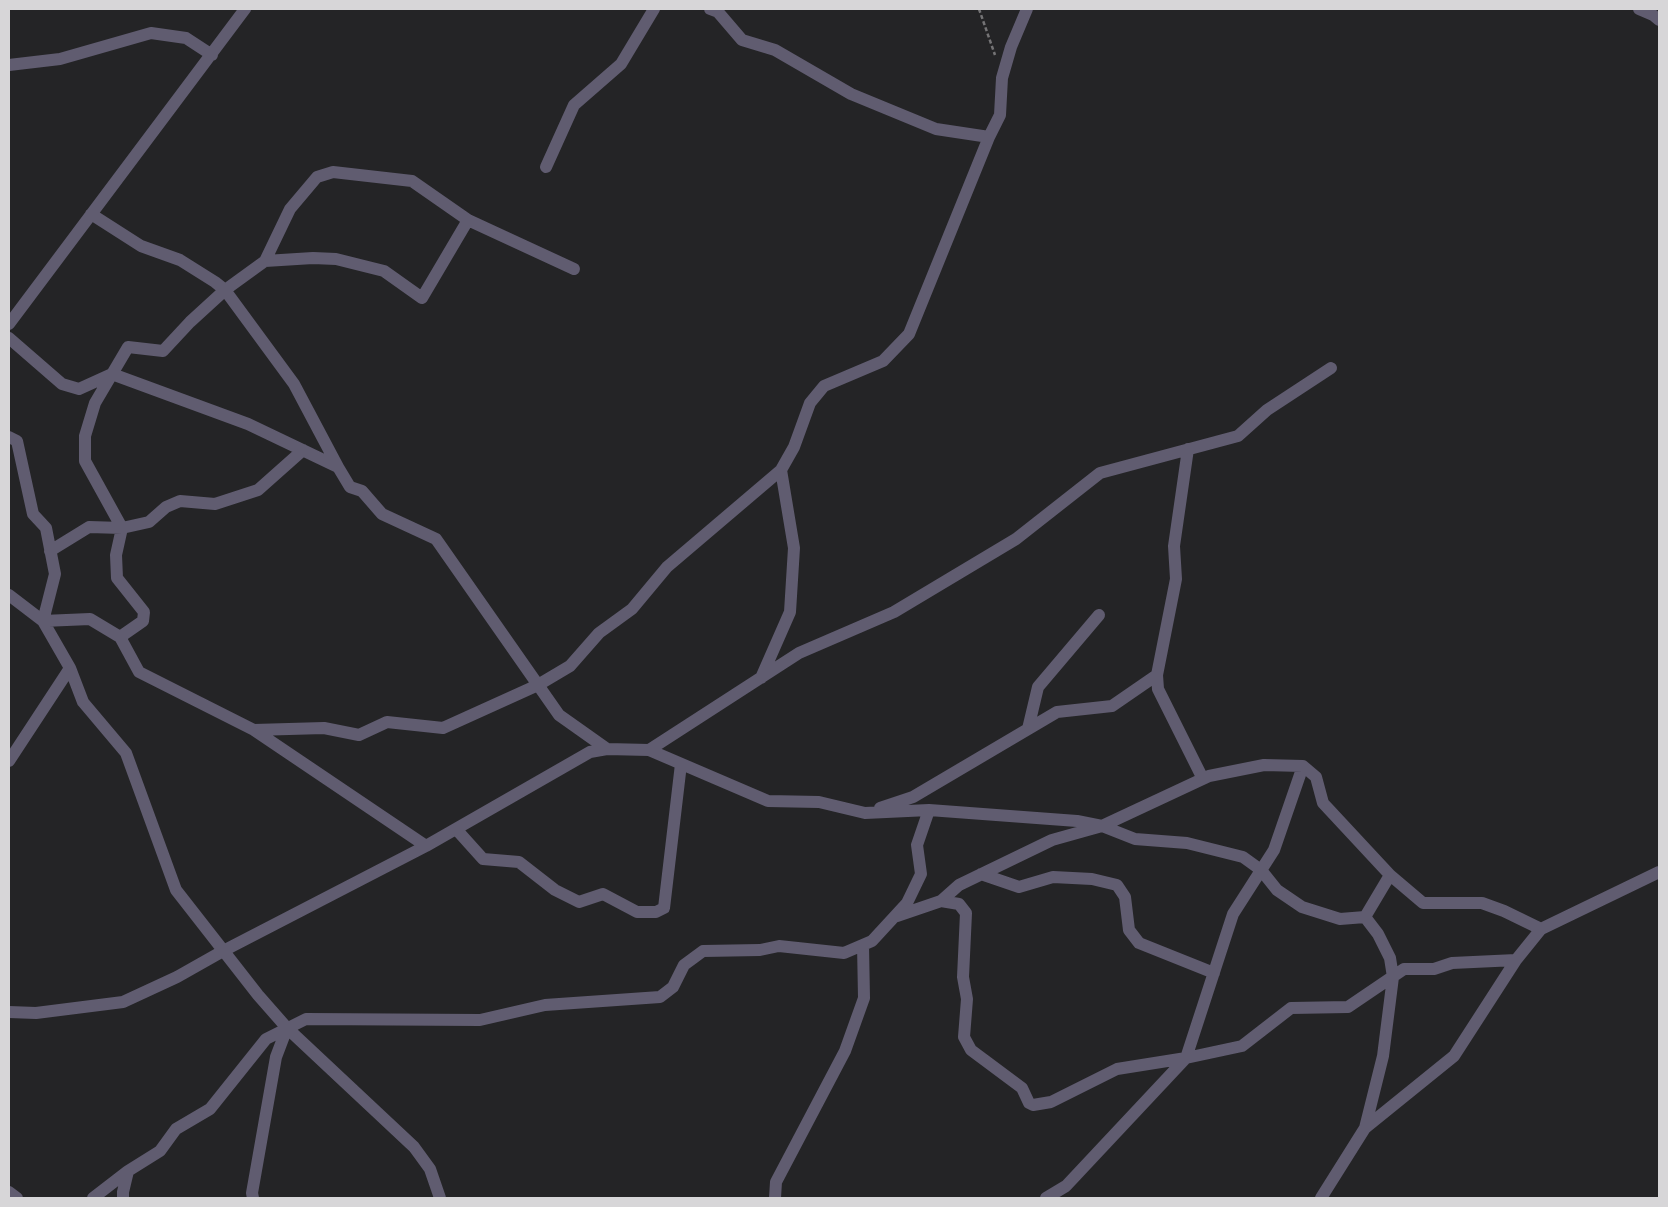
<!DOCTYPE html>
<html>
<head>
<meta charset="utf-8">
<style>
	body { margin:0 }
	#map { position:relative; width:1668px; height:1207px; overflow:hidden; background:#242426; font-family:"Source Serif 4",serif }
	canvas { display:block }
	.frame { position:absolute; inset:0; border:10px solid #d7d6d8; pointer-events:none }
</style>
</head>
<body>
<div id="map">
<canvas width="1668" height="1207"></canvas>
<div class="frame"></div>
</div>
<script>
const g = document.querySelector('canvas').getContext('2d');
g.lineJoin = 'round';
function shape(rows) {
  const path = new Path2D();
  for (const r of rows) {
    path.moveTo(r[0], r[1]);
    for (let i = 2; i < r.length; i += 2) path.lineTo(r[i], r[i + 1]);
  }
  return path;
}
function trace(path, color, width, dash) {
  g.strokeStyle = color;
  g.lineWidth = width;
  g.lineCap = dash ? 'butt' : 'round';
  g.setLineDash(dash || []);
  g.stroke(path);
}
const path = shape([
	[979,9,995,55]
]);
const minor = shape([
	[710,9,718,12,742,40,775,50,851,94,936,129,989,137],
	[1639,9,1653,15,1659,20],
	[9,65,60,59,151,33,186,38,212,55],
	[546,167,574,105,621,64,654,9],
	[91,214,141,246,180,260,215,282,225,290,294,384,338,467],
	[265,261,313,258,336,259,384,271,422,298,468,220],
	[9,324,245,9],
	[9,338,62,384,79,389,112,374,248,424,338,467,350,487,362,491,382,514,436,539,559,715,607,749],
	[9,437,17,441,33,514,46,528,55,574,43,621,90,619,120,637,139,672,254,730,426,846],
	[1188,449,1174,546,1176,579,1157,675,1158,689,1203,779],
	[50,551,89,527,122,528,149,522,166,507,180,501,215,504,258,490,303,450],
	[9,595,43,621,70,668,83,702,126,753,176,890,258,995,287,1028,414,1147,430,1169,440,1198],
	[120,637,143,621,144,612,117,578,116,555,122,528,85,461,85,436,95,403,128,347,163,351,190,322,225,290,265,261,290,209,317,177,333,172,412,181,468,220,574,269],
	[761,678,790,612,794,548,781,470],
	[1028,729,1038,687,1099,615],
	[254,730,324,728,359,735,387,722,443,728,538,685,570,666,599,633,632,609,667,567,781,470,794,447,810,403,824,386,883,361,909,334,989,137,1000,115,1002,78,1011,47,1027,9],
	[649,750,768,801,819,802,865,813,929,810,1077,821,1102,826,1135,839,1187,843,1243,857,1261,870,1277,890,1302,907,1340,919,1365,917],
	[9,761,70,668],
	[880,808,913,797,1057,712,1112,706,1157,675],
	[456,829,483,859,519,862,555,890,579,902,603,894,637,912,656,912,664,908,681,764],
	[981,874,1019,887,1053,877,1092,879,1117,885,1125,897,1129,930,1139,943,1214,973],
	[941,901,959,904,966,913,963,977,967,999,964,1037,971,1050,1022,1088,1029,1103,1033,1105,1051,1102,1117,1069,1186,1058,1242,1046,1291,1008,1348,1007,1404,969,1434,969,1452,963,1516,960],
	[897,916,941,901,959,885,1052,840,1102,826,1209,776,1264,765,1303,766,1316,777,1323,803,1390,875,1423,903,1482,903,1504,911,1541,929],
	[9,1012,36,1013,123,1002,177,977,223,951,426,846,590,752,607,749,649,750,799,653,894,612,1016,539,1100,473,1238,436,1267,410,1331,368],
	[1365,1128,1454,1056,1516,960,1541,929,1659,872],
	[9,1192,17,1198],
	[93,1198,128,1171,160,1151,176,1129,210,1109,266,1039,306,1019,480,1020,545,1005,660,997,673,987,684,965,703,951,760,950,779,946,844,953,872,941,907,903,921,874,917,845,929,810],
	[123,1198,123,1192,128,1171],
	[253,1198,252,1193,276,1057,287,1028],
	[775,1198,776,1182,845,1051,864,998,863,945],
	[1046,1198,1066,1186,1186,1058,1233,914,1274,850,1303,766],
	[1321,1198,1365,1128,1383,1056,1393,977,1390,958,1378,934,1365,917,1390,875]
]);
trace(path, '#757476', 2.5, [4, 2.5]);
trace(minor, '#605c70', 12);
</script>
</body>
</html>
